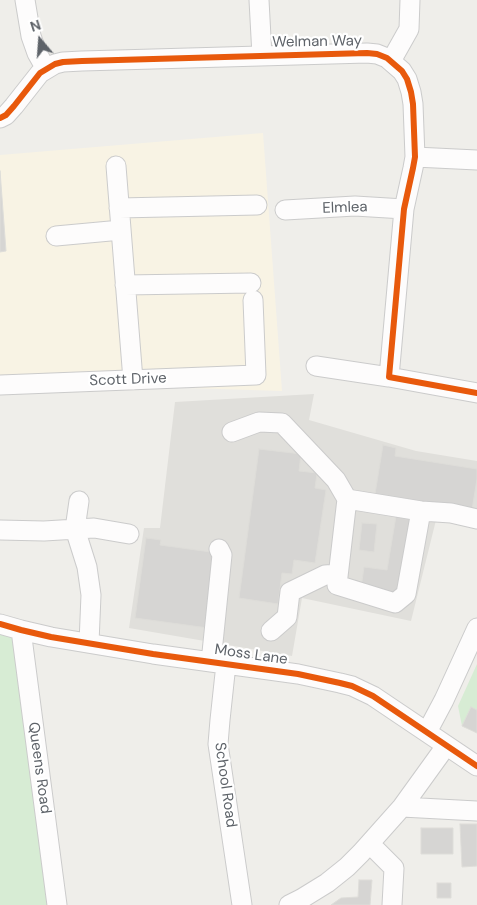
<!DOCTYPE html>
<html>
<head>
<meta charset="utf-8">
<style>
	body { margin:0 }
	#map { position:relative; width:477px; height:905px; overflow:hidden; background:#efeeea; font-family:"DM Sans",sans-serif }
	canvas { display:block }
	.north { position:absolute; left:15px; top:15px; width:50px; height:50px; -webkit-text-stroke:4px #fff; paint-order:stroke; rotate:342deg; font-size:14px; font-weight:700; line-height:20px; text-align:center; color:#5e6369 }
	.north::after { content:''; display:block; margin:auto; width:18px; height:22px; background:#5e6369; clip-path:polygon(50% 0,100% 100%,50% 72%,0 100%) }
</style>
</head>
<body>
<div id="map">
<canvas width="477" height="905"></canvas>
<div class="north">N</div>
</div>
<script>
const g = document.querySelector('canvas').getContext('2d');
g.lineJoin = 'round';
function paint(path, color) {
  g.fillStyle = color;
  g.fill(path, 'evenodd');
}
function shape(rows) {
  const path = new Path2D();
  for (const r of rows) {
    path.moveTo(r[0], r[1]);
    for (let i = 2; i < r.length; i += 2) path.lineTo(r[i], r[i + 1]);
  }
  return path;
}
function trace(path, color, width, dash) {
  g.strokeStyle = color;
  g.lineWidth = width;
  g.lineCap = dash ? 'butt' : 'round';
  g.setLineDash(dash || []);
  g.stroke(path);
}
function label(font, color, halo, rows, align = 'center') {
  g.font = font + ' "DM Sans",sans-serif';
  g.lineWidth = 4.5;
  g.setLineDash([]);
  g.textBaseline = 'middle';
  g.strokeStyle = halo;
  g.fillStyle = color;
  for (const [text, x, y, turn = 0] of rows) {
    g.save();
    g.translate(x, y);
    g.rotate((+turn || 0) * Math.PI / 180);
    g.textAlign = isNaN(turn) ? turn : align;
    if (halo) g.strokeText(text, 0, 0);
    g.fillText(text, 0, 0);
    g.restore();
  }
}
const commercial = shape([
	[263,133,282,391,0,382,0,155]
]);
const industrial = shape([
	[314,394,309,420,416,451,477,461,477,525,438,512,411,621,302,598,292,656,129,628,144,528,160,528,175,402]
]);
const green = shape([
	[0,632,16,637,47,905,0,905],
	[477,664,477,733,462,726,458,706]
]);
const building = shape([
	[0,171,6,251,0,252,0,171],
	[383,445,396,448,395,456,477,469,477,479,472,510,375,494,383,445],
	[259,449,301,454,299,471,317,473,315,488,326,490,315,563,294,560,292,574,282,573,278,604,239,598,259,449],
	[397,510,415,513,403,594,361,588,364,567,387,570,397,510],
	[362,523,377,524,374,552,359,550,362,523],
	[146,538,161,540,160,545,218,553,208,628,135,618,146,538],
	[471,707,477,710,477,733,462,726,471,707],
	[460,824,477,824,477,866,462,867,460,824],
	[421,828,453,828,453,854,421,854,421,828],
	[359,880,372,880,370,905,331,905,341,898,358,897,359,880],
	[437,883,451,883,451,898,437,898,437,883]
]);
const minor = shape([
	[25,0,31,36,37,53,46,69],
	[259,0,262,56],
	[391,61,409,29,410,0],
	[0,118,6,115,14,106,40,73,55,64,63,62,82,61,367,53,377,54,387,58,402,71,407,79,411,92,413,104,415,157,413,168,404,209,389,377],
	[415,157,477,160],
	[116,166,133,380],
	[119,208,257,205],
	[285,210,355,206,404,209],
	[56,236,121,230],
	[125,285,251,283],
	[316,366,389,377,477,393],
	[0,385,256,375,253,300],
	[232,432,259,422,282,423,336,480,347,499],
	[79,501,75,529,87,567,91,595,89,643],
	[421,511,406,594,395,603,337,585,347,499,421,511,451,513,477,519],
	[0,530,44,531,94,528,129,534],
	[0,624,21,630,51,637,153,654,298,674,340,683,352,686,373,696,477,766],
	[21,630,57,905],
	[271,631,287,617,290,592,325,575,338,574],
	[211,662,222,555,219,549],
	[226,664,220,720,218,744,242,905],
	[427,732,444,700,477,628],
	[402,807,477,811],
	[370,844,394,868,392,905],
	[289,905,301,899,327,883,347,867,361,853,402,807,446,746]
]);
const cycleway = shape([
	[0,118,6,115,14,106,40,73,55,64,63,62,82,61,367,53,377,54,387,58,402,71,407,79,411,92,413,104,415,157,413,168,404,209,389,377,477,393],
	[0,624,21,630,51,637,153,654,298,674,340,683,352,686,373,696,477,766]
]);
const streetNames = [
	["Welman Way",317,42,-1],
	["Elmlea",345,208,-2],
	["Scott Drive",128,380,-2],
	["Moss Lane",251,655,8],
	["Queens Road",39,768,82],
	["School Road",225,785,82]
];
paint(commercial, '#f8f3e4');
paint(industrial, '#e0dfdb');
paint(green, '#d7ecd4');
paint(building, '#d6d5d3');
trace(building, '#deddd9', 1);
trace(minor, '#cbcbcb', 21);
trace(minor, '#fdfcfc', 19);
trace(cycleway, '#e8590c', 6);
label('15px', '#5e6369', '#fff', streetNames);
</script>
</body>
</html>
